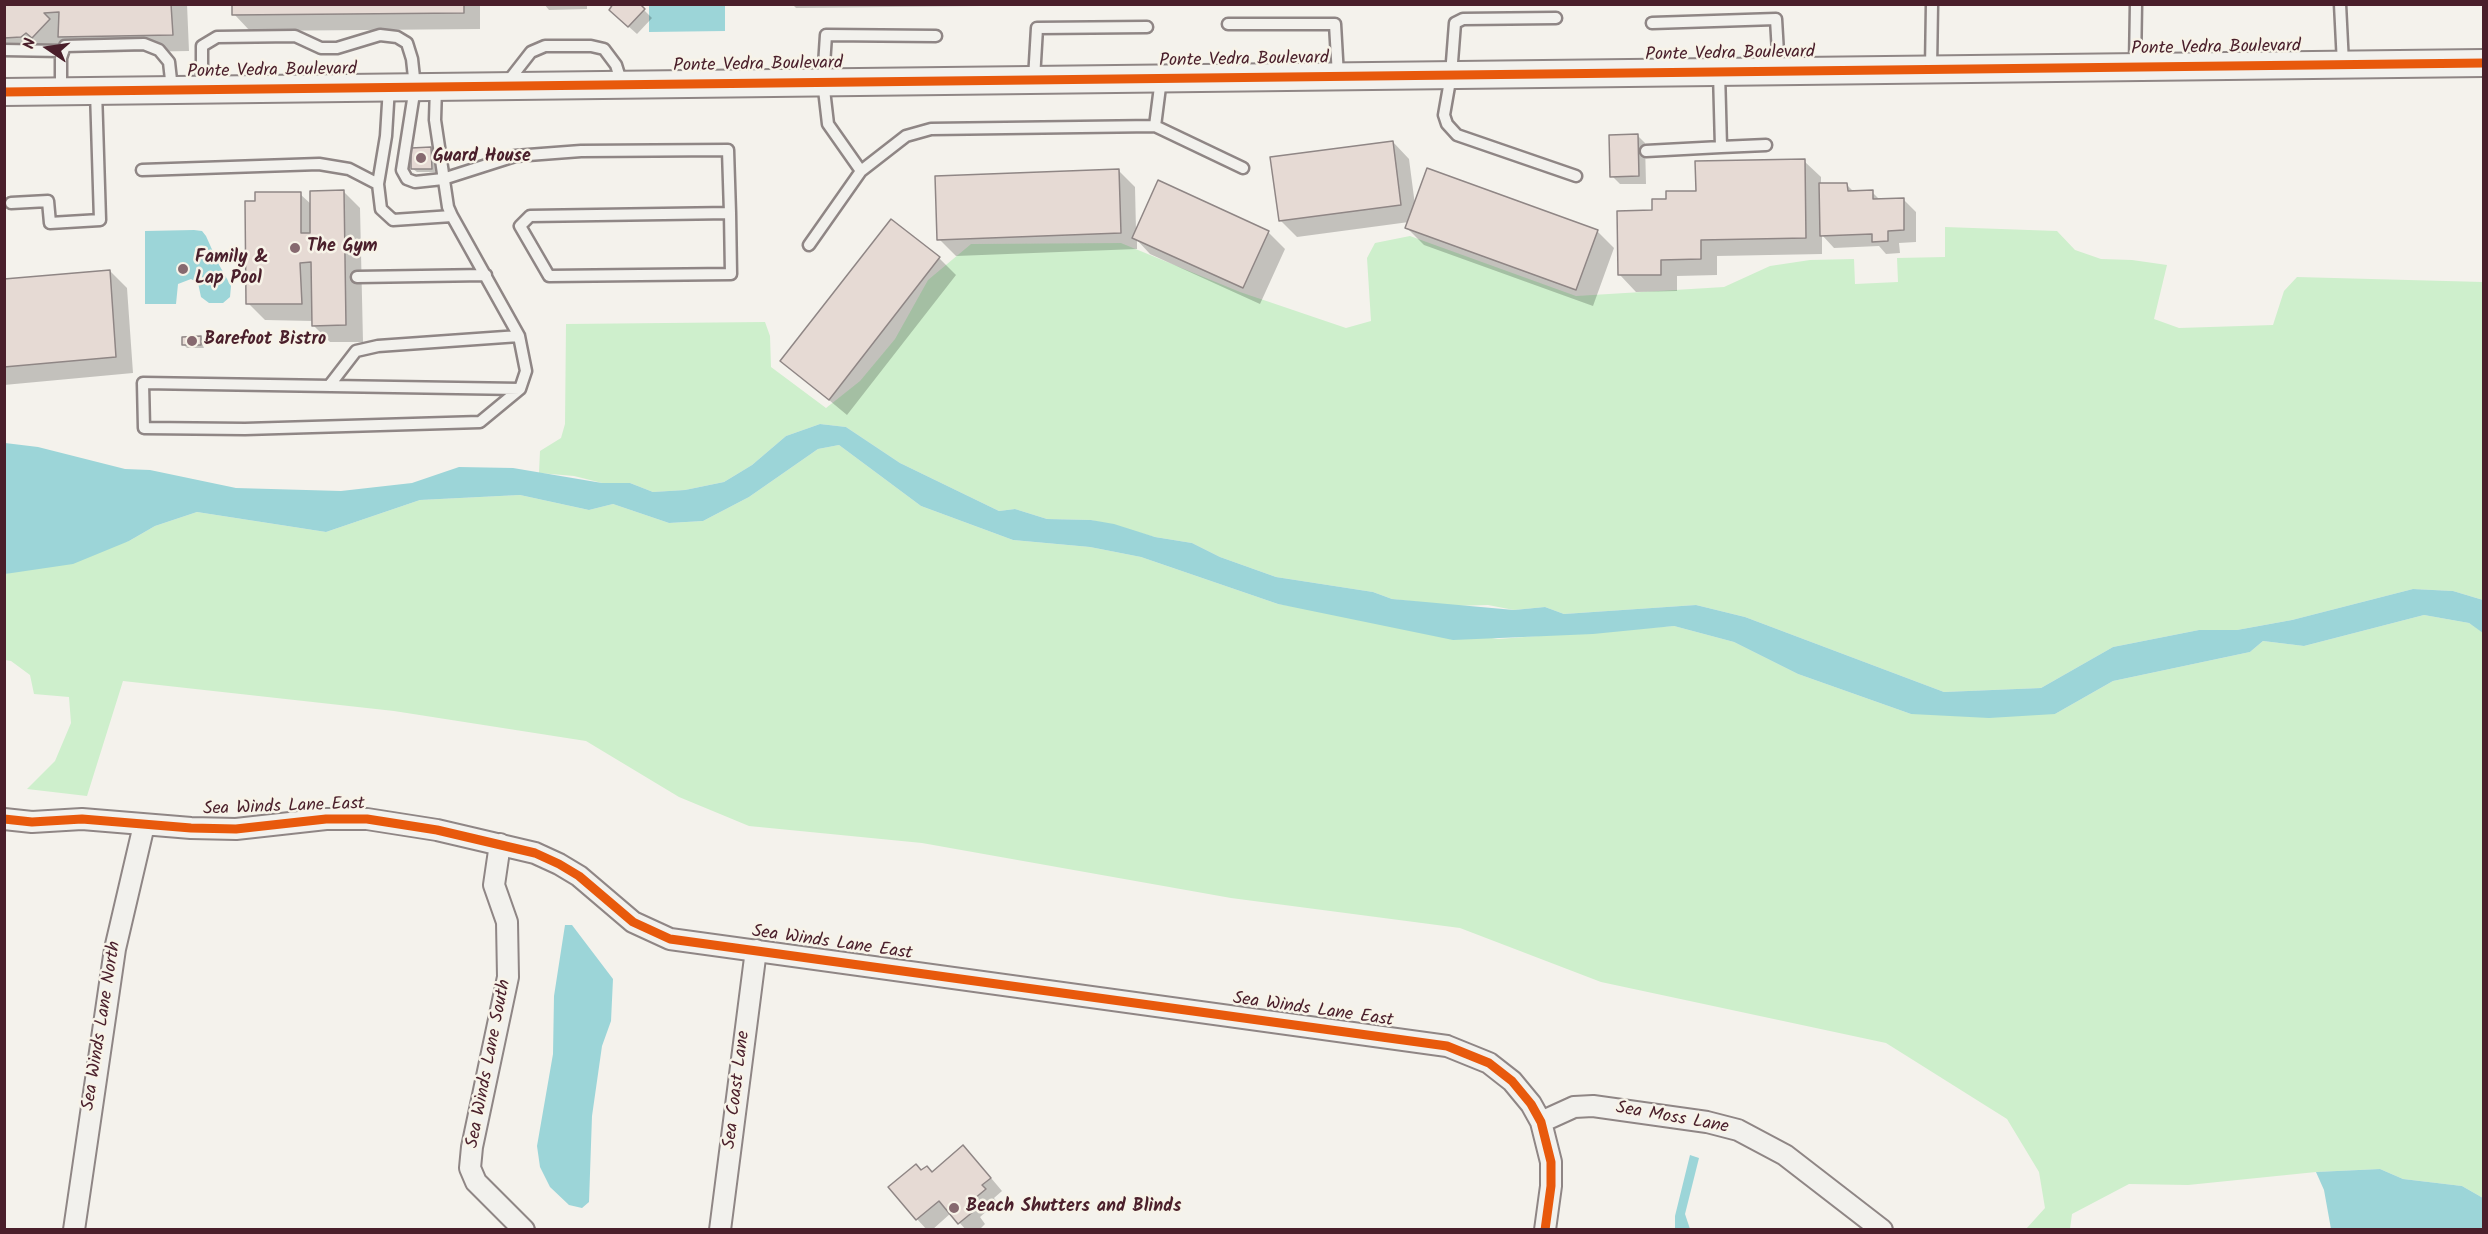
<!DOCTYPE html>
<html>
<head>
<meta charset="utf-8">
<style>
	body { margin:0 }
	#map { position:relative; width:2488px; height:1234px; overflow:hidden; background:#f4f2ec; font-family:Kalam,sans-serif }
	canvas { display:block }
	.frame { position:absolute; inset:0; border:6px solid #4a1f2b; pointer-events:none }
	.north { position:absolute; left:18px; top:18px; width:60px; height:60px; -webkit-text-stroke:4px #f7f3e8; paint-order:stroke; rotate:283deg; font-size:16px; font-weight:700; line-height:24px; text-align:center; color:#4a1f2b }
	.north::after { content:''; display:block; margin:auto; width:21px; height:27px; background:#4a1f2b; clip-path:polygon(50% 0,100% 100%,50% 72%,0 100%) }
</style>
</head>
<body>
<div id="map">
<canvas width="2488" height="1234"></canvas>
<div class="frame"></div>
<div class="north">N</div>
</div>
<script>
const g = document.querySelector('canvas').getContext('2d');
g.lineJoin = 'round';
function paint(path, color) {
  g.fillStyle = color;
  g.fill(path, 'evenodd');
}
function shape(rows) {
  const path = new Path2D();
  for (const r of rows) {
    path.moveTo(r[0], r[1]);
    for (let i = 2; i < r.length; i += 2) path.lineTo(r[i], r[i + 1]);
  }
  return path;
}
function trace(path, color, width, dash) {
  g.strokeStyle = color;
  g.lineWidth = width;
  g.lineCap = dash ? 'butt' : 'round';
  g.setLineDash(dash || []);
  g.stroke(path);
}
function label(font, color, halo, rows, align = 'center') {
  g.font = font + ' Kalam,sans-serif';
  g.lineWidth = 5;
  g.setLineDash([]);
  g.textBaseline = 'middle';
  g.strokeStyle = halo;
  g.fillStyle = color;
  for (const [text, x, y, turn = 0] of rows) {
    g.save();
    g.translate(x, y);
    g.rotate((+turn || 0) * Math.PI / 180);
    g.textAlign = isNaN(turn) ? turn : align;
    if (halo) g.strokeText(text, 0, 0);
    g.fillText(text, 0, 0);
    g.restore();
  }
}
const green = shape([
	[1945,227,2057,231,2075,250,2101,259,2132,260,2167,265,2154,319,2179,328,2273,325,2284,291,2297,277,2483,282,2483,600,2453,591,2413,589,2292,620,2237,630,2199,630,2113,647,2041,688,1944,692,1745,617,1696,605,1564,614,1545,607,1514,610,1488,605,1453,606,1392,599,1373,592,1276,577,1220,557,1192,543,1155,537,1091,520,1047,519,1015,509,999,511,900,463,846,427,820,424,786,436,752,465,724,482,685,490,653,492,630,483,602,483,574,476,539,473,540,451,561,438,565,424,566,324,765,322,770,336,771,367,826,408,860,381,895,339,928,280,971,244,1121,243,1240,292,1346,328,1371,321,1367,258,1375,243,1410,236,1576,296,1724,287,1770,266,1810,260,1854,259,1855,284,1898,282,1897,258,1945,257],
	[839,445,921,506,1013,540,1090,547,1141,557,1278,604,1498,639,1674,626,1734,642,1798,674,1911,714,2055,714,2113,681,2250,652,2263,641,2304,646,2424,615,2469,623,2484,633,2483,1198,2462,1186,2403,1179,2380,1169,2316,1172,2188,1185,2129,1184,2072,1214,2070,1229,2026,1229,2045,1208,2039,1172,2007,1119,1886,1043,1601,982,1460,928,1231,898,922,843,749,826,679,797,586,741,394,711,123,681,87,796,27,789,55,761,71,723,69,697,34,694,30,675,11,661,5,660,5,574,129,541,155,526,197,512,326,532,420,500,520,495,589,510,613,504,669,523,703,521,749,497,818,449]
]);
const water = shape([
	[649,5,725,5,725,31,649,32],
	[194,230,202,231,206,236,218,263,231,286,230,297,223,303,209,303,201,297,198,283,191,279,178,284,176,304,145,304,145,231],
	[820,424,846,427,900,463,999,511,1015,509,1047,519,1091,520,1114,524,1155,537,1192,543,1220,557,1276,577,1373,592,1392,599,1514,610,1545,607,1564,614,1696,605,1745,617,1944,692,2041,688,2113,647,2199,630,2237,630,2292,620,2413,589,2453,591,2483,600,2483,633,2469,623,2424,615,2304,646,2263,641,2250,652,2113,681,2055,714,1989,718,1911,714,1798,674,1734,642,1674,626,1593,634,1453,640,1278,604,1141,557,1090,547,1013,540,921,506,839,445,818,449,749,497,703,521,669,523,613,504,589,510,520,495,420,500,326,532,197,512,155,526,129,541,73,564,5,574,5,443,38,447,125,469,150,470,236,488,341,491,412,483,459,467,513,468,602,483,630,483,653,492,685,490,724,482,752,465,786,436],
	[565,925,572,925,613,979,611,1021,602,1046,592,1116,589,1202,582,1208,569,1205,550,1187,540,1167,537,1146,553,1054,554,996],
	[1690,1155,1699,1158,1685,1214,1690,1229,1675,1229,1675,1216],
	[2380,1169,2403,1179,2462,1186,2483,1198,2483,1229,2331,1229,2324,1190,2316,1172]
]);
const shadow = shape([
	[4,4,187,4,189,51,76,53,63,39,49,53,4,54],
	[234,4,480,4,480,29,250,31,234,14],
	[544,4,587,4,587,9,549,10],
	[638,4,652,18,637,34,619,18],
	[792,4,983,4,983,6,796,8],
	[1003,4,1063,4,1004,5],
	[1637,135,1645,143,1646,184,1620,184,1612,176],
	[1393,142,1409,159,1415,205,1597,231,1614,248,1593,306,1424,245,1407,228,1409,222,1297,237,1280,220],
	[430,149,434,153,435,172,417,172,413,169],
	[1804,161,1821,177,1821,185,1846,184,1855,193,1872,192,1880,200,1903,199,1916,212,1916,242,1899,243,1900,253,1886,254,1879,246,1834,248,1822,235,1822,254,1717,256,1717,275,1677,276,1677,291,1636,292,1620,275,1654,212,1667,200],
	[1118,170,1135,187,1136,231,1268,232,1285,249,1260,304,1150,254,1137,240,1137,249,956,256,939,239],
	[343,191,360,208,363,342,330,342,313,325,313,321,265,320,248,303,300,194,312,205],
	[939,258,956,275,847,415,782,361],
	[110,271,127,288,133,373,4,385,4,280],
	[200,338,204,348,187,348,184,345],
	[975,1159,1002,1191,994,1198,997,1202,980,1217,985,1224,979,1230,966,1230,951,1213,932,1230,927,1230,917,1219,922,1172,932,1173]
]);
const building = shape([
	[4,4,171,4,173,35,58,37,59,12,44,13,50,19,32,38,26,33,21,37,4,38,4,4],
	[232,4,464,4,464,13,232,15,232,4],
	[613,4,640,4,645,9,628,27,609,10,613,4],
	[1638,134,1639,176,1610,177,1609,135,1638,134],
	[1393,141,1401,205,1279,221,1270,157,1393,141],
	[431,147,432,169,411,169,411,148,431,147],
	[1805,159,1806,238,1701,240,1701,259,1661,260,1661,275,1618,275,1617,211,1652,210,1652,199,1666,199,1666,191,1696,191,1695,161,1805,159],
	[1427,168,1598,230,1576,290,1405,228,1427,168],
	[1119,169,1121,233,937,240,935,176,1119,169],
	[1158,180,1269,231,1243,288,1132,238,1158,180],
	[1819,183,1847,183,1848,191,1873,190,1873,199,1904,198,1904,230,1888,231,1888,241,1872,242,1872,234,1820,236,1819,183],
	[344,190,346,325,312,326,311,262,300,263,302,304,246,304,245,201,255,201,255,192,301,192,301,233,310,233,310,191,344,190],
	[891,219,940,257,829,400,780,361,891,219],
	[110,270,116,357,4,367,4,279,110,270],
	[201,336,201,345,182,345,182,337,201,336],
	[963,1145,991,1178,982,1185,986,1189,968,1204,974,1211,958,1224,939,1201,916,1220,888,1187,916,1164,921,1170,927,1166,932,1172,963,1145]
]);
const service = shape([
	[2340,4,2343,64],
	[1556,18,1463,19,1455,23,1451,75,1444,115,1447,124,1457,135,1576,176],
	[1652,23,1776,19,1779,70],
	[1228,24,1335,24,1338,76],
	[936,36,826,35,823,81,828,124,861,171,906,136,931,129,1155,126,1243,168],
	[4,50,62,51],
	[2135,66,2136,4],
	[1931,69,1932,4],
	[1034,79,1037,28,1147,27],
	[506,84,531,52,545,46,591,46,604,49,616,65,622,84],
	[389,87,386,136,378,184,381,209,393,220,452,216,448,207,435,120,436,87],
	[202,89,202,46,217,37,295,36,321,48,337,48,380,35,397,37,407,43,412,59,415,87,402,170,407,179,415,182,443,179,515,156,581,151,728,150,730,213,731,274,549,276,520,226,530,216,730,213],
	[61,91,61,58,65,46,144,44,159,50,169,62,172,89],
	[1155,126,1161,79],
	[1721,147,1766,145],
	[1646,151,1721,147,1719,72],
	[142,170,319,164,349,169,378,184],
	[11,203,48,201,50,223,100,220,96,91],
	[452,216,519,336,526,371,520,389,480,422,245,429,144,428,143,383,520,389],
	[809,245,861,171],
	[357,277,486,275],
	[329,386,356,351,378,346,519,336]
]);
const minor = shape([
	[4,819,32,822,82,819,191,828,236,829,326,819,367,819,437,830,535,853,559,864,579,876,633,922,670,939,1447,1046,1489,1063,1512,1081,1531,1104,1541,1122,1551,1162,1551,1186,1545,1230],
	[500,844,494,885,507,922,508,977,472,1147,470,1168,476,1182,524,1230],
	[1541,1122,1574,1107,1593,1106,1707,1122,1738,1130,1785,1155,1882,1230],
	[74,1230,115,949,144,825],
	[720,1230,756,950]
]);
const tertiary = shape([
	[4,92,2484,63]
]);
const cycleway = shape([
	[4,92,2484,63],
	[4,819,32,822,82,819,191,828,236,829,326,819,367,819,437,830,535,853,559,864,579,876,633,922,670,939,1447,1046,1489,1063,1512,1081,1531,1104,1541,1122,1551,1162,1551,1186,1545,1230]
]);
const markers = [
	[421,158,6,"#86696f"],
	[295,248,6,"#86696f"],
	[183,269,6,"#86696f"],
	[192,341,6,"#86696f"],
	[954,1208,6,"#86696f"]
];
const streetNames = [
	["Ponte Vedra Boulevard",2216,49,-1],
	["Ponte Vedra Boulevard",1730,55,-1],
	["Ponte Vedra Boulevard",1244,61,-1],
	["Ponte Vedra Boulevard",758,66,-1],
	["Ponte Vedra Boulevard",272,72,-1],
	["Sea Winds Lane East",284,808,-2],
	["Sea Winds Lane East",832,944,8],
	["Sea Winds Lane East",1313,1011,8],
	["Sea Winds Lane North",103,1026,-81],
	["Sea Winds Lane South",490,1064,-79],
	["Sea Coast Lane",738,1090,-83],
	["Sea Moss Lane",1672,1119,10]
];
const poiNames = [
	["Guard House",433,158],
	["The Gym",307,248],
	["Family &",195,259],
	["Lap Pool",195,280],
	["Barefoot Bistro",204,341],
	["Beach Shutters and Blinds",966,1208]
];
paint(green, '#ceefcc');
paint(water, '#9cd5d8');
paint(shadow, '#0003');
paint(building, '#e6dad4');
trace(building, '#8f8685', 1.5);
trace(service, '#8f8685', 15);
trace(minor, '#8f8685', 24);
trace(tertiary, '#8f8685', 30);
trace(service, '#f2f1ed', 10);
trace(minor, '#f2f1ed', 20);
trace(tertiary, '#f2f1ed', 26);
trace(cycleway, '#e8590c', 9);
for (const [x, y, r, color] of markers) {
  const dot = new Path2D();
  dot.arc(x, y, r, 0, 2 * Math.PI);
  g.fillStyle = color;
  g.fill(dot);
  trace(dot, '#f7f3e8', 2);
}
label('18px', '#4a1f2b', '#f7f3e8', streetNames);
label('bold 18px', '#4a1f2b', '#f7f3e8', poiNames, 'left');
</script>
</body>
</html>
